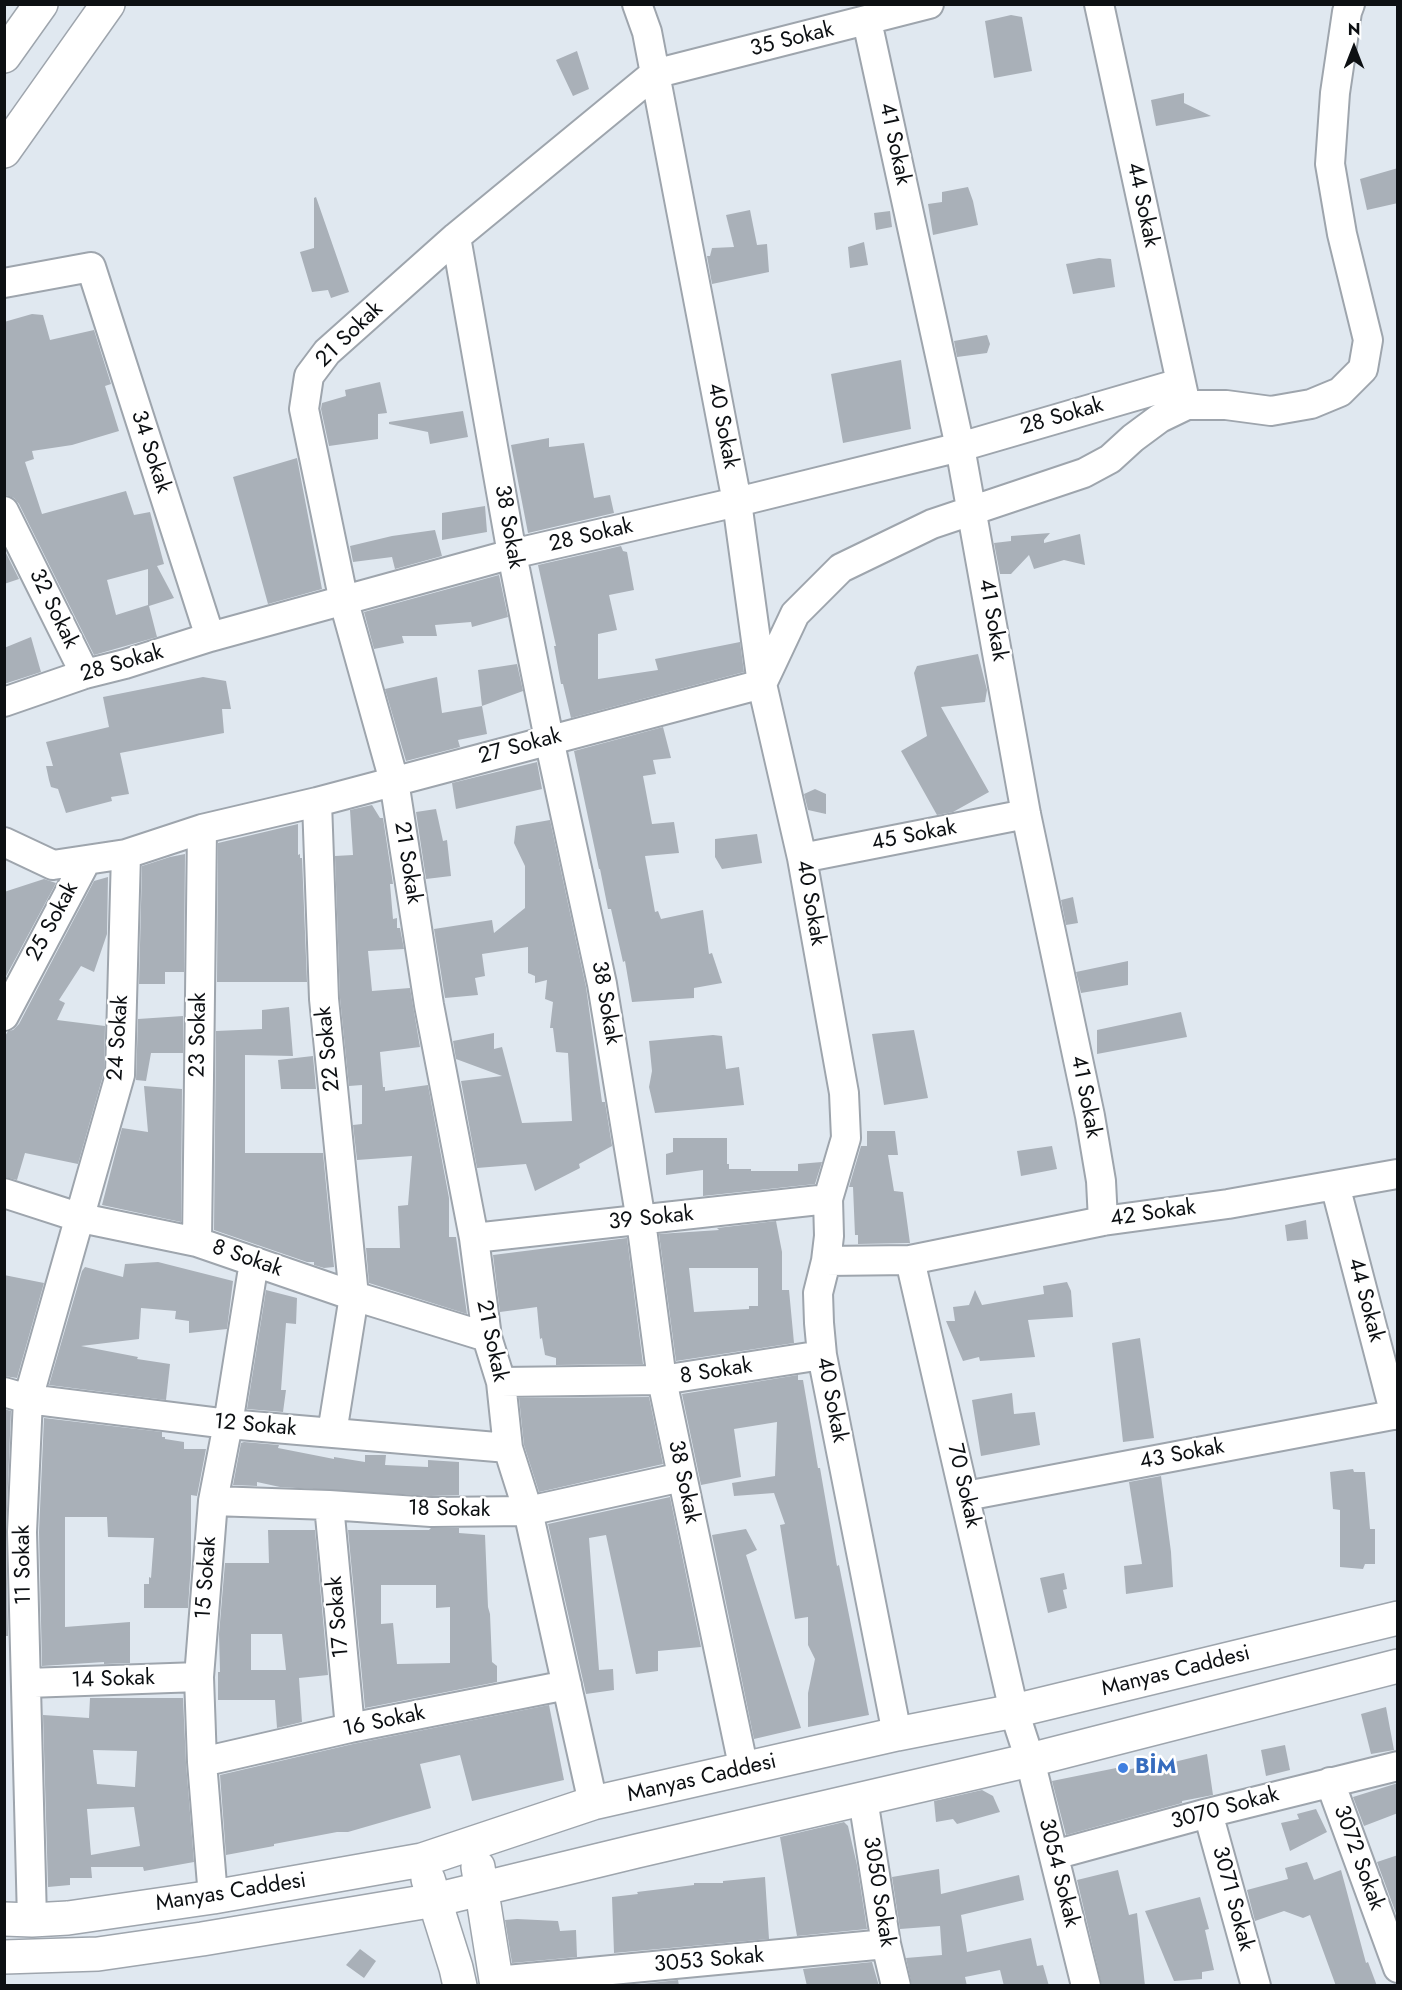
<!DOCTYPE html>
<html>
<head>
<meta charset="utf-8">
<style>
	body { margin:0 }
	#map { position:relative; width:1402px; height:1990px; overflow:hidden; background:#e0e8f0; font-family:Jost,sans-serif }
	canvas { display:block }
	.frame { position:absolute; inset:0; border:6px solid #0d1013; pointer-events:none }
	.north { position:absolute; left:1324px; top:18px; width:60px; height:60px; -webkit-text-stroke:4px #fff; paint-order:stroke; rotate:0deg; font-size:16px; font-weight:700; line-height:24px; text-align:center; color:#0d1013 }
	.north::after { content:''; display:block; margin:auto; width:21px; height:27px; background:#0d1013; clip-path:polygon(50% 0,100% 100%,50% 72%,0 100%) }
</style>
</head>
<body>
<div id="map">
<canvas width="1402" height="1990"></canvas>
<div class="frame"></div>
<div class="north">N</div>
</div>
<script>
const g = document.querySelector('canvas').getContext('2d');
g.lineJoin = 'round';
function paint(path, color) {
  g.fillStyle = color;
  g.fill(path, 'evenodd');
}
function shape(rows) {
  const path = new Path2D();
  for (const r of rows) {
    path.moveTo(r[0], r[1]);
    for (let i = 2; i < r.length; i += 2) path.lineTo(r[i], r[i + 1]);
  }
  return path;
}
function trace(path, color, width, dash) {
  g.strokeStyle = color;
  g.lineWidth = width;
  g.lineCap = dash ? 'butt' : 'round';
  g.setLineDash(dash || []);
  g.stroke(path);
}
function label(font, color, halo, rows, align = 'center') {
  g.font = font + ' Jost,sans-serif';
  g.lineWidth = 5;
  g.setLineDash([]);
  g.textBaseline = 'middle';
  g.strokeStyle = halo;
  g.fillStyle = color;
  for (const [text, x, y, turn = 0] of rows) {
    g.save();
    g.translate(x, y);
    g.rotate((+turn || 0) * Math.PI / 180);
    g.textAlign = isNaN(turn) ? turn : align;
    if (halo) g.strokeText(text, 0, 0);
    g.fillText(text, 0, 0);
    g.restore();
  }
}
const building = shape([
	[1011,15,1022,17,1032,71,994,78,985,21],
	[577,51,589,89,573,96,556,60],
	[1184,93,1184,103,1211,116,1156,126,1151,100],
	[1398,168,1398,203,1367,210,1360,179],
	[968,187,973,201,978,225,933,235,928,204,942,202,942,192],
	[316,197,349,292,331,298,328,290,312,292,300,252,314,248,314,198],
	[750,210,757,245,767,244,769,272,712,284,707,256,710,256,712,248,734,247,726,215],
	[890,211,892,227,876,230,874,213],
	[864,242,868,265,850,268,848,247],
	[1099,258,1111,259,1115,287,1073,294,1066,264],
	[32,314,43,315,50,340,94,330,111,384,105,386,119,431,72,445,32,451,34,459,25,462,42,514,126,491,134,515,150,512,164,564,157,566,174,598,149,606,157,637,94,655,19,504,14,498,6,495,4,492,4,322],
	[148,569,148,605,116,615,107,580],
	[987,335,990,344,987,353,957,357,954,341],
	[901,360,911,429,843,443,831,374],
	[380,382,387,413,378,414,378,439,329,446,321,409,322,403,346,396,345,390],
	[463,411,468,437,430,444,428,432,389,424,389,422],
	[549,438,549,447,584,443,594,498,610,495,614,513,528,533,511,445],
	[297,458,322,589,268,604,233,477],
	[485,506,487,532,442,540,442,513],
	[435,530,442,556,395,569,392,557,353,562,350,546,392,536],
	[1050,533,1044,540,1044,543,1080,534,1085,565,1064,560,1034,569,1029,555,1011,574,1000,574,994,543,1011,541,1011,536],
	[621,546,623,551,627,552,634,590,609,595,617,630,598,634,598,679,658,670,655,659,740,642,744,672,571,718,563,684,561,684,554,646,556,646,538,565],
	[4,549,19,579,4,584],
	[499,575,508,617,472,627,471,622,435,625,437,636,402,636,404,643,374,649,364,612],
	[31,637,41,672,4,684,4,648],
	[978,654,987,690,985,702,941,707,989,792,953,812,937,815,901,751,927,736,914,673,917,666],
	[517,664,523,691,482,706,487,734,458,740,460,747,406,761,385,689,437,677,442,713,482,706,478,670],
	[203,677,226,681,231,709,222,709,224,733,120,753,129,794,111,797,112,801,66,813,58,789,51,787,49,780,46,766,53,766,46,742,109,727,103,697],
	[663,727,671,758,653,760,656,774,643,776,652,824,674,822,679,853,645,856,655,912,658,911,661,919,703,910,709,954,712,953,722,983,694,988,694,998,632,1002,625,961,623,962,611,909,608,909,600,869,599,869,574,751],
	[537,762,542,789,456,809,452,783],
	[815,789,826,794,826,814,808,810,804,794],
	[372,805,380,818,383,818,393,884,390,884,393,919,397,918,397,928,400,928,404,949,368,951,372,991,410,988,420,1047,380,1052,383,1087,385,1087,385,1091,428,1085,449,1198,449,1237,456,1237,467,1314,369,1283,366,1248,400,1248,398,1206,408,1205,412,1156,357,1160,353,1125,362,1124,362,1085,349,1086,340,998,335,856,353,855,350,810],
	[436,809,443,841,447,840,451,876,426,879,416,812],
	[550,820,586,987,602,1102,605,1102,612,1146,579,1164,580,1168,535,1191,526,1164,477,1168,461,1081,502,1076,456,1059,453,1041,494,1033,494,1049,502,1047,522,1123,572,1121,568,1053,556,1052,553,1028,550,1028,553,1002,545,999,547,980,535,983,535,976,528,973,528,947,482,954,485,976,475,978,478,995,445,998,434,929,492,920,494,933,525,908,525,866,514,843,516,826],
	[298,824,298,855,300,854,300,858,302,858,307,982,217,982,218,843],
	[757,834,762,863,722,869,715,857,715,839],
	[185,854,184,972,165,972,165,984,139,984,142,866,170,857],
	[108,877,107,934,94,972,81,966,59,1000,65,1003,57,1020,105,1026,104,1072,78,1164,25,1153,17,1180,4,1177,4,1038,8,1031,13,1030,19,1024,94,881],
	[44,879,56,883,4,980,4,892],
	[1073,897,1078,923,1066,925,1061,900],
	[1128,961,1128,985,1081,993,1076,972],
	[289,1007,293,1056,245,1055,245,1153,323,1153,334,1267,324,1268,314,1265,314,1262,307,1262,214,1230,216,1031,262,1029,262,1010],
	[1181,1012,1187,1037,1097,1054,1097,1030],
	[183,1016,183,1053,151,1053,146,1081,136,1080,138,1019],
	[914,1030,928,1098,884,1105,872,1034],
	[713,1035,722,1036,726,1069,739,1067,744,1105,655,1113,649,1087,652,1071,649,1041],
	[313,1056,316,1089,281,1089,278,1060],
	[144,1086,182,1089,181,1222,102,1205,122,1128,148,1132],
	[867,1131,895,1131,898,1155,888,1155,894,1191,903,1192,910,1243,858,1244,858,1235,855,1235,853,1187,849,1187,861,1146,867,1146],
	[673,1138,727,1138,727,1164,729,1164,729,1169,751,1169,751,1171,798,1171,798,1164,822,1162,815,1184,703,1196,703,1170,666,1175,666,1154,673,1152],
	[1052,1146,1057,1169,1021,1176,1017,1151],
	[1306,1220,1308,1239,1287,1241,1285,1225],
	[776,1221,782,1252,782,1290,789,1290,794,1343,676,1361,659,1234,719,1230,717,1228],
	[689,1268,758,1268,758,1306,749,1306,749,1309,694,1312],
	[627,1238,643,1364,556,1365,556,1358,545,1355,542,1338,540,1339,537,1307,500,1312,493,1255],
	[158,1262,233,1281,227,1329,189,1333,189,1321,175,1319,176,1311,141,1308,139,1339,81,1346,138,1357,137,1359,170,1364,166,1400,49,1385,82,1271,85,1267,123,1277,125,1264],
	[4,1275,44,1283,17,1378,4,1376],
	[1067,1282,1071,1291,1073,1317,1028,1320,1035,1357,980,1361,979,1357,963,1361,946,1321,955,1321,953,1307,969,1305,975,1290,982,1305,1044,1294,1043,1286],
	[266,1290,297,1298,296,1324,286,1323,281,1390,286,1390,283,1412,247,1409],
	[1140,1338,1154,1438,1123,1442,1112,1343],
	[798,1375,798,1380,803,1380,818,1468,820,1468,837,1566,839,1565,869,1715,808,1727,808,1693,815,1659,808,1645,808,1617,795,1619,780,1525,785,1524,774,1493,734,1496,732,1483,775,1476,777,1422,734,1429,741,1477,701,1485,682,1394],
	[1012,1393,1014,1414,1035,1412,1040,1445,981,1456,972,1400],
	[649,1397,663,1464,539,1492,524,1445,519,1398],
	[4,1409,11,1411,6,1532,8,1636,4,1636],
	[44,1418,162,1432,162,1437,165,1437,165,1439,184,1442,184,1449,206,1449,197,1496,191,1495,191,1563,188,1608,144,1608,144,1584,149,1584,149,1577,151,1578,154,1538,108,1537,107,1517,65,1517,65,1627,130,1622,130,1663,104,1664,104,1662,42,1666,39,1532],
	[244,1442,279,1445,278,1448,334,1459,334,1457,365,1462,365,1455,386,1455,385,1465,428,1467,428,1460,459,1462,459,1495,431,1496,280,1487,257,1482,257,1486,233,1485,241,1443],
	[1353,1469,1354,1472,1365,1472,1370,1529,1375,1529,1375,1564,1365,1564,1363,1569,1340,1567,1340,1510,1333,1509,1330,1472],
	[1161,1476,1171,1552,1173,1587,1126,1594,1124,1566,1142,1564,1129,1482],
	[670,1497,701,1647,658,1651,658,1671,636,1674,606,1535,589,1538,599,1670,613,1669,614,1690,586,1694,548,1524],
	[431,1528,459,1528,459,1533,485,1535,488,1607,490,1614,492,1662,497,1666,497,1682,365,1708,348,1530,429,1530],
	[381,1585,436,1585,436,1608,450,1607,450,1663,397,1664,393,1623,381,1624],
	[746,1529,757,1550,746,1555,801,1728,754,1739,712,1535],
	[268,1530,315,1530,328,1675,299,1678,302,1722,277,1728,275,1700,218,1700,218,1672,220,1672,219,1634,225,1563,269,1563],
	[251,1634,282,1634,286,1670,251,1670],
	[1064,1573,1067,1589,1063,1590,1067,1608,1048,1613,1040,1578],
	[90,1698,183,1698,186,1763,194,1862,144,1871,143,1867,91,1867,92,1878,70,1878,70,1885,48,1887,43,1715,89,1718],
	[93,1750,137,1751,135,1787,97,1784],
	[134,1807,140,1846,91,1855,87,1809],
	[549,1705,564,1780,472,1801,460,1755,420,1764,431,1808,348,1832,337,1832,274,1844,274,1846,226,1855,220,1775,353,1744],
	[1386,1707,1394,1750,1371,1754,1361,1714],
	[1285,1745,1290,1770,1266,1776,1261,1750],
	[1207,1754,1213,1795,1182,1801,1182,1803,1066,1835,1052,1781,1126,1766,1127,1770,1173,1759,1174,1762],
	[1398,1783,1398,1813,1364,1826,1353,1797],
	[982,1790,993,1796,1000,1812,957,1824,953,1819,936,1822,934,1801],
	[1316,1809,1327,1832,1290,1851,1281,1823,1299,1819,1297,1814],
	[844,1822,848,1826,857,1865,867,1929,797,1936,780,1837],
	[1398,1855,1398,1919,1377,1862],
	[1307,1862,1314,1880,1341,1870,1366,1963,1368,1962,1377,1986,1336,1986,1310,1915,1303,1918,1284,1911,1255,1921,1247,1890,1288,1879,1285,1868],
	[939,1869,941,1894,1019,1875,1024,1900,961,1915,967,1952,1031,1938,1037,1966,1043,1965,1049,1986,1004,1986,1000,1970,965,1977,967,1986,912,1986,906,1958,942,1955,940,1926,900,1929,892,1877],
	[1118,1870,1129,1915,1137,1913,1145,1986,1102,1986,1077,1880],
	[765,1877,769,1939,614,1953,612,1897,638,1894,637,1892,694,1885,694,1883,723,1883,723,1881],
	[1200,1897,1209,1929,1205,1930,1214,1970,1202,1972,1202,1979,1174,1981,1145,1911],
	[517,1919,558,1921,560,1931,576,1930,577,1957,512,1963,505,1920],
	[360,1949,376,1961,364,1978,346,1965],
	[872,1962,879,1986,807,1986,803,1969],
	[678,1980,679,1986,623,1986]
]);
const minor = shape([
	[637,4,647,32,737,502,762,684,802,858,844,1093,846,1138,828,1199,829,1236,826,1261,818,1293,819,1323,822,1355,897,1734],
	[1099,4,1185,401],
	[867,21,960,447,1026,814,1090,1116,1101,1181,1103,1221],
	[456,237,512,554,549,739,602,984,641,1221,662,1380,744,1770],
	[4,283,91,267,210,637],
	[4,511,85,674],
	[4,702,85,674,125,664,210,637,512,554,737,502,960,447,1180,383],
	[317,802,324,999,354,1296,332,1433],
	[4,842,53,865,126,854,202,829,317,802,762,684,795,614,841,568,932,524,1084,473,1110,459,1133,438,1160,418,1187,405,1226,405,1271,411,1311,404,1340,392,1363,369,1368,340,1342,234,1330,164,1335,93,1347,12,1350,4],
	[802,858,1026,814],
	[4,1016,86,861],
	[1335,1185,1395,1415],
	[4,1193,81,1218,197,1242,354,1296,487,1337],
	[474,1238,828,1199],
	[197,1242,202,829],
	[910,1260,1014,1711,1030,1760,1086,1986],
	[826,1261,910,1260,1103,1221,1228,1204,1397,1174],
	[501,1382,662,1380,822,1355],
	[4,1392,28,1399,228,1424,508,1448],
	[966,1496,1398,1414],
	[213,1501,329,1505,431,1512,528,1511,682,1477],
	[329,1505,350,1728],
	[27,1683,199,1677],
	[202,1762,350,1728,567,1685],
	[1330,1782,1398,1968],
	[863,1799,886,1944,896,1986],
	[593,1803,528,1511,508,1448,501,1382,487,1337,474,1238,429,1005,394,781,344,602,304,409,309,376,327,352,456,237,654,74,929,4],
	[1208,1813,1256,1986],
	[1054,1855,1208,1813,1398,1766],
	[213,1897,202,1762,199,1677,213,1501,228,1424,254,1262],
	[32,1920,22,1532,28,1399,120,1075,126,854],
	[496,1981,886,1944]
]);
const major = shape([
	[4,56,41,4],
	[4,151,108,4],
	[478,1867,497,1986],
	[428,1879,456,1968,460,1986],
	[4,1919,32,1920,68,1918,213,1897,422,1860,593,1803,897,1734,1014,1711,1398,1618],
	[4,1957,98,1954,202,1939,435,1900,637,1851,1030,1760,1398,1666]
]);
const markers = [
	[1123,1768,6,"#3f7fe0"]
];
const streetNames = [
	["35 Sokak",792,40,-14],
	["41 Sokak",894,144,78],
	["44 Sokak",1142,205,78],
	["21 Sokak",350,335,-44],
	["28 Sokak",1062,417,-16],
	["40 Sokak",722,426,79],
	["34 Sokak",150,452,72],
	["38 Sokak",508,527,80],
	["28 Sokak",591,536,-13],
	["32 Sokak",53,609,64],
	["41 Sokak",992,620,80],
	["28 Sokak",122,664,-16],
	["27 Sokak",520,747,-15],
	["45 Sokak",914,836,-11],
	["21 Sokak",407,863,81],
	["40 Sokak",810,903,80],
	["25 Sokak",53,922,-62],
	["38 Sokak",605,1003,80],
	["23 Sokak",199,1035,-89],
	["24 Sokak",119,1038,-86],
	["22 Sokak",329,1049,-96],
	["41 Sokak",1085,1097,79],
	["42 Sokak",1153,1214,-8],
	["39 Sokak",651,1219,-6],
	["8 Sokak",247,1259,19],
	["44 Sokak",1365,1300,75],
	["21 Sokak",491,1341,78],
	["8 Sokak",716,1372,-9],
	["40 Sokak",831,1400,79],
	["12 Sokak",255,1426,5],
	["43 Sokak",1182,1455,-11],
	["38 Sokak",683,1482,78],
	["70 Sokak",963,1486,77],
	["18 Sokak",449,1510,1],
	["11 Sokak",24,1565,-91],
	["15 Sokak",207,1578,-86],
	["17 Sokak",339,1617,-95],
	["Manyas Caddesi",1176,1672,-14],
	["14 Sokak",113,1680,-2],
	["16 Sokak",384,1722,-12],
	["Manyas Caddesi",702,1779,-13],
	["3070 Sokak",1225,1809,-15],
	["3072 Sokak",1358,1858,70],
	["3054 Sokak",1058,1873,76],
	["3050 Sokak",878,1892,81],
	["Manyas Caddesi",231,1893,-9],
	["3071 Sokak",1232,1899,75],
	["3053 Sokak",709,1961,-5]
];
const shopNames = [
	["BİM",1135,1768]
];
paint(building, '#a9b0b8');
trace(minor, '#9ea5ad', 32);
trace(major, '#9ea5ad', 36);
trace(minor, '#fff', 28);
trace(major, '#fff', 33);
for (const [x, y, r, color] of markers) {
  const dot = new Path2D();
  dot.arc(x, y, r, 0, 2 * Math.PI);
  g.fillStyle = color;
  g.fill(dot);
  trace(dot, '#fff', 2);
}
label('22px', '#0d1013', '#fff', streetNames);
label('bold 22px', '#366cbe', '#fff', shopNames, 'left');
</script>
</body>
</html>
